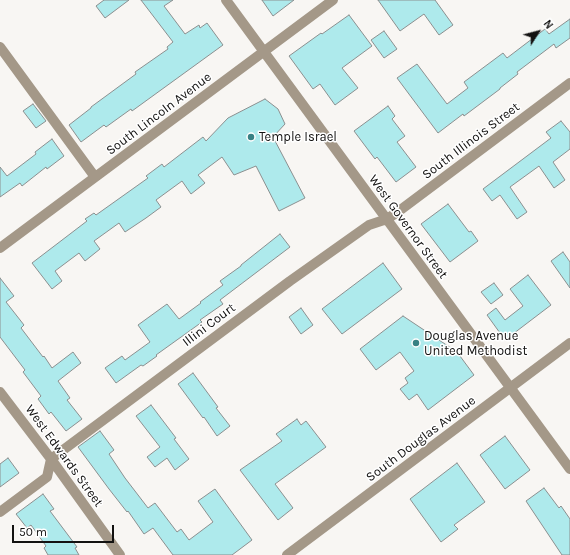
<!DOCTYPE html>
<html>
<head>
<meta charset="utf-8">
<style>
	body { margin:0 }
	#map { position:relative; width:570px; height:555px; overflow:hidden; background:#f8f6f3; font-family:Karla,sans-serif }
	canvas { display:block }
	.north { position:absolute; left:518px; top:12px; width:40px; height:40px; -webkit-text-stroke:3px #fff; paint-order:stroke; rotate:54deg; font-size:11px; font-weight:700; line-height:16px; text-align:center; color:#131211 }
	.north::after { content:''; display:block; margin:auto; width:14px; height:18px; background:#131211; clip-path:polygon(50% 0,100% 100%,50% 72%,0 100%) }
	.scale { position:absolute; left:12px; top:525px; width:102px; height:18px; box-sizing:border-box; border:2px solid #131211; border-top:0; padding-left:5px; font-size:12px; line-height:14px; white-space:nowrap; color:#131211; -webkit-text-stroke:3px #fff; paint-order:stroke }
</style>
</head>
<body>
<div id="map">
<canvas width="570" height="555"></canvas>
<div class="north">N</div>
<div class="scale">50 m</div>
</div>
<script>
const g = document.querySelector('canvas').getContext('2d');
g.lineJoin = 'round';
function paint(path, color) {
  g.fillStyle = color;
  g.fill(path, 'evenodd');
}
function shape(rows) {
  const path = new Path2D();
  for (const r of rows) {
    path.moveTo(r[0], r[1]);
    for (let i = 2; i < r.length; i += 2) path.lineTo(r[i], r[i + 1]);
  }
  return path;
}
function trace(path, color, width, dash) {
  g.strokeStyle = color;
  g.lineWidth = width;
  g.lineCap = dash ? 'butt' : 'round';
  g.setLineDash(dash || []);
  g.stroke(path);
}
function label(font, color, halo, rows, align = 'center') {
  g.font = font + ' Karla,sans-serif';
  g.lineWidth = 3;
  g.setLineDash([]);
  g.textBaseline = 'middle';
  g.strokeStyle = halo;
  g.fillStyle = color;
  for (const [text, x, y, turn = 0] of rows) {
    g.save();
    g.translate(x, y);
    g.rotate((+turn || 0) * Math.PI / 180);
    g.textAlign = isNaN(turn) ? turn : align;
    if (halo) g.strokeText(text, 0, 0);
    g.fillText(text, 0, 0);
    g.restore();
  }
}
const building = shape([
	[104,0,129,0,105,18,96,6,104,0],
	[141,0,173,0,164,6,185,34,199,25,200,28,207,23,223,45,132,111,131,109,106,127,104,125,81,142,69,125,91,108,91,107,136,74,135,72,168,49,167,47,173,42,141,0],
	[262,0,294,0,273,16,262,0],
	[378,0,435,0,453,25,439,35,424,14,400,31,378,0],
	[349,15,372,46,342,68,358,88,335,105,320,84,313,89,289,56,321,33,322,34,349,15],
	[570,19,570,38,556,48,554,44,517,72,518,74,500,88,500,89,464,116,463,114,438,133,397,78,417,64,447,104,468,88,464,82,503,53,507,58,545,29,549,34,570,19],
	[384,31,397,49,384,58,371,40,384,31],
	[265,99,278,109,285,124,273,137,305,198,279,211,256,166,234,175,222,157,198,175,205,183,191,194,182,181,156,200,161,207,146,218,125,232,119,223,94,241,100,249,85,261,79,253,55,271,62,281,52,289,32,263,87,221,85,219,94,213,96,215,148,178,146,176,162,164,164,167,203,137,206,141,228,118,265,99],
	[33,104,46,121,36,128,23,111,33,104],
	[388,106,395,116,392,119,405,136,397,142,416,167,396,182,377,157,375,159,354,131,388,106],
	[561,121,570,132,570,149,553,162,565,180,554,188,539,166,510,187,527,212,517,219,500,195,492,201,483,189,551,138,546,132,561,121],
	[52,139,64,156,47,169,46,167,22,186,20,183,0,197,0,167,7,176,36,154,35,152,52,139],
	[448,204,469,232,471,231,478,241,450,262,421,224,448,204],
	[280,234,290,247,220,300,223,304,200,320,202,322,156,355,157,356,143,366,141,365,116,383,105,368,122,356,125,360,150,342,138,325,167,304,179,319,201,303,200,302,223,285,220,281,241,266,241,265,280,234],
	[563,252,570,262,570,288,551,261,563,252],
	[383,263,402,289,342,334,322,309,383,263],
	[528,275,551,305,505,340,487,315,496,308,505,320,523,306,510,289,528,275],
	[0,278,14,296,6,302,24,325,21,328,43,357,44,356,52,368,73,352,81,363,58,381,70,398,67,400,82,419,66,431,51,412,49,414,38,399,41,396,23,372,25,370,0,337,0,278],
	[494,283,503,295,491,304,481,292,494,283],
	[301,308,313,325,301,334,289,317,301,308],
	[403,316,457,352,474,375,428,410,417,394,409,400,400,389,408,383,405,378,414,371,400,352,376,370,360,349,403,316],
	[193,373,218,407,216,408,230,426,217,436,204,417,203,418,178,384,193,373],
	[151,405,176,438,174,439,189,459,175,470,167,458,155,467,147,457,160,447,136,416,151,405],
	[297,419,301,425,306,421,326,447,275,484,293,508,278,520,240,470,282,441,276,434,297,419],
	[100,431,114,450,109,454,125,478,148,508,155,503,177,532,181,529,189,540,213,522,198,501,215,489,252,540,232,555,173,555,153,528,144,534,128,511,127,512,109,489,78,447,100,431],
	[505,436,530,470,505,489,480,455,505,436],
	[8,458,19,473,0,487,0,464,8,458],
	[457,463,485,502,454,525,458,529,441,542,410,499,457,463],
	[544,488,559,508,561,506,570,519,570,555,562,555,526,501,544,488],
	[43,494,54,509,50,511,77,547,75,548,79,555,48,555,44,548,46,546,31,525,27,528,16,514,43,494]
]);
const minor = shape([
	[226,0,570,469],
	[0,47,95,177],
	[0,248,333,0],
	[0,392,51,459,120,555],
	[0,512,47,477,51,459,290,281,369,225,387,219,399,211,570,83],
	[287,555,570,343]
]);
const markers = [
	[251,137,4,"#388184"],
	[416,343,4,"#388184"]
];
const streetNames = [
	["South Lincoln Avenue",159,114,-37],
	["South Illinois Street",471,141,-37],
	["West Governor Street",408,227,54],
	["Illini Court",209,325,-37],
	["South Douglas Avenue",421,439,-37],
	["West Edwards Street",64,456,54]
];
const poiNames = [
	["Temple Israel",259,137],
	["Douglas Avenue",424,336],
	["United Methodist",424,351]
];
paint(building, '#aeeaec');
trace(building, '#8b8f8f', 1);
trace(minor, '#a49888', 10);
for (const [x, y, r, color] of markers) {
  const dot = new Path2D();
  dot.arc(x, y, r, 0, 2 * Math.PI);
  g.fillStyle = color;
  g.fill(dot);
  trace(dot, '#fff', 1.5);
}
label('13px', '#131211', '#fff', streetNames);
label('13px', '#131211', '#fff', poiNames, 'left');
</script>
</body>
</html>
